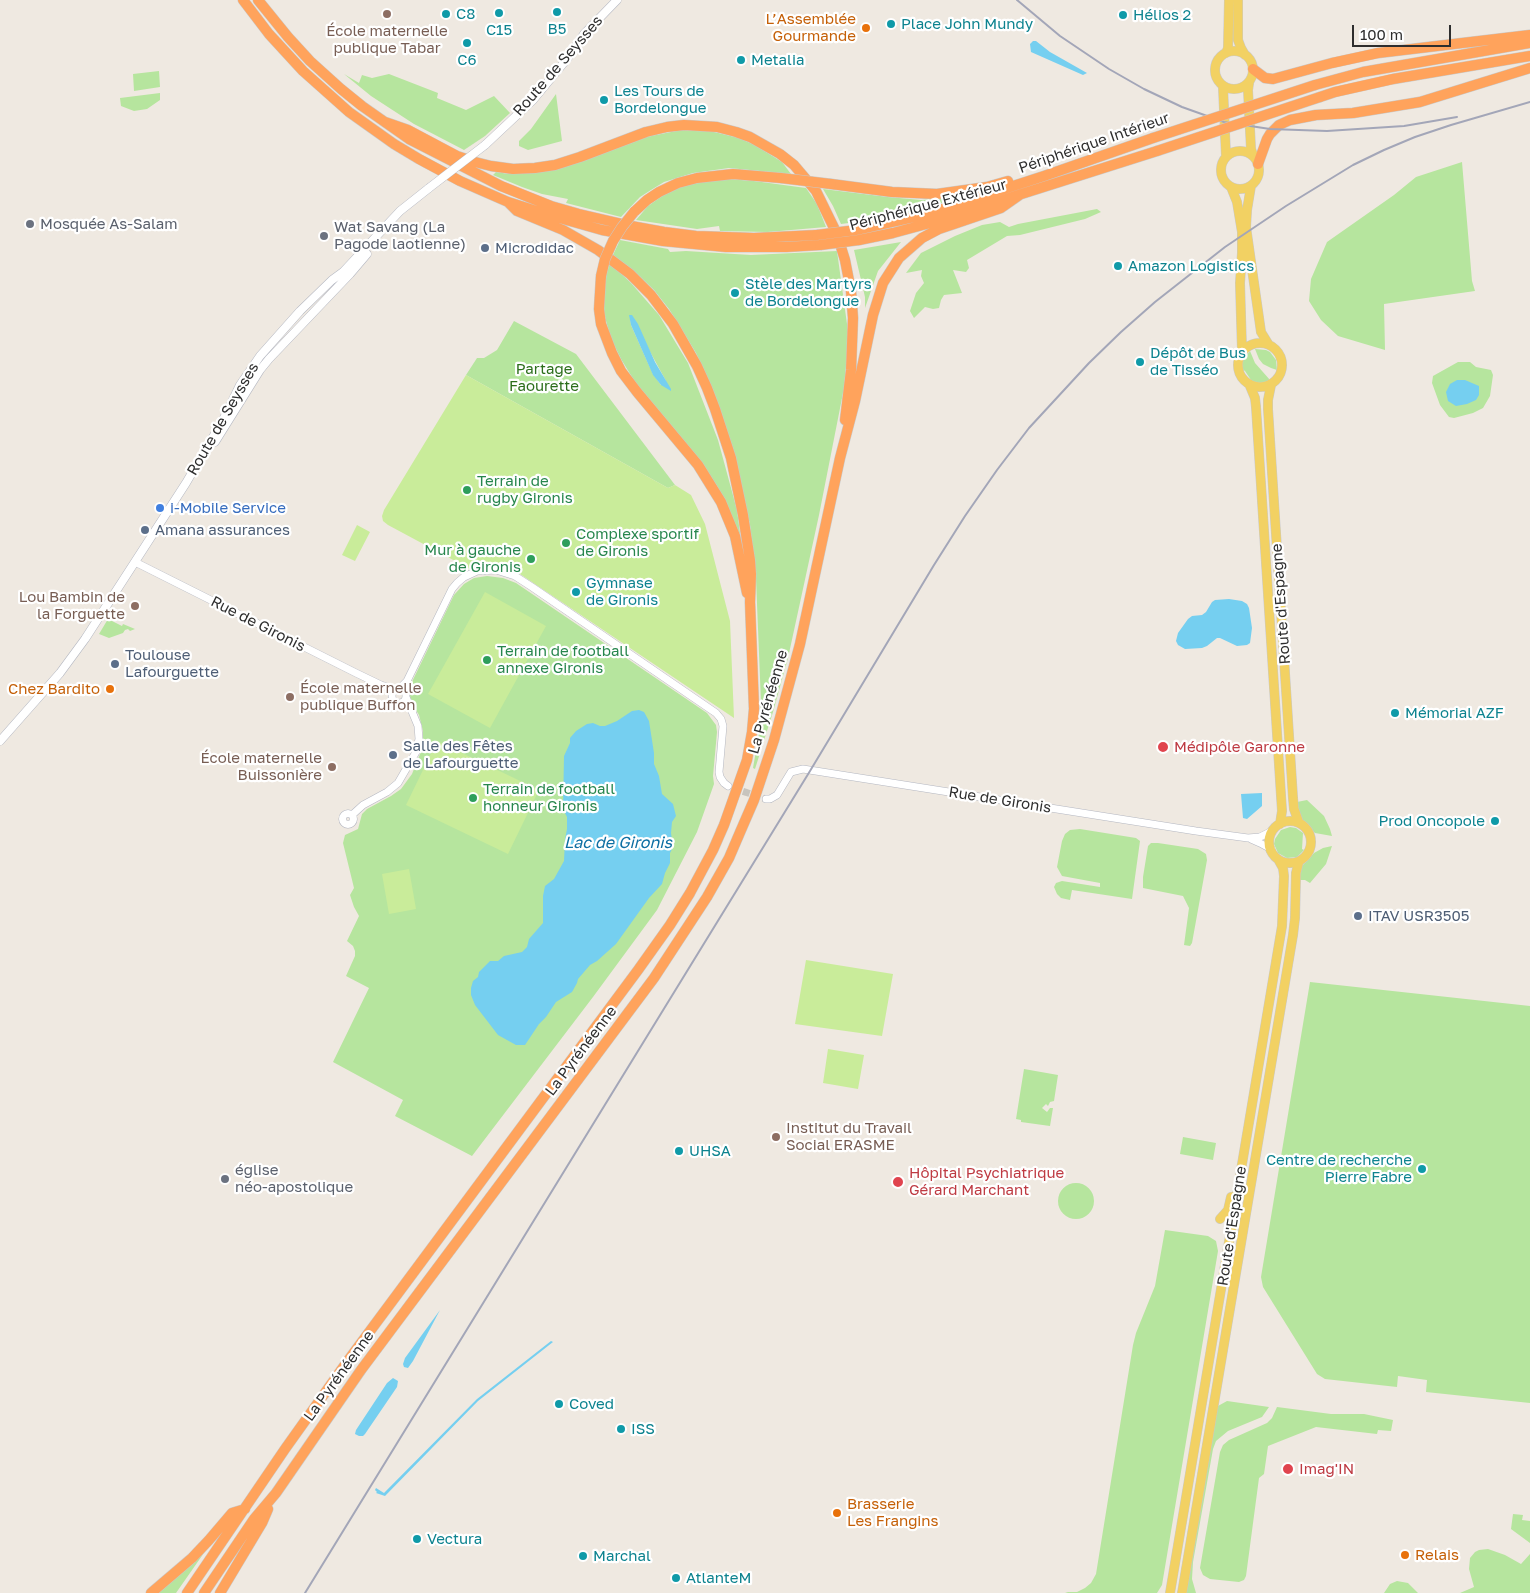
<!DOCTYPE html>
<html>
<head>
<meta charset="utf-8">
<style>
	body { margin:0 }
	#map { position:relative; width:1530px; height:1593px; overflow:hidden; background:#efe9e1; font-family:"Golos Text",sans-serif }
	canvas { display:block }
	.scale { position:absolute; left:1352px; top:25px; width:99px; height:22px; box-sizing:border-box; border:2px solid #2e2e2e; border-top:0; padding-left:6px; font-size:15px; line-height:18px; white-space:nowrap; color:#2e2e2e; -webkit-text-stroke:4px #fff; paint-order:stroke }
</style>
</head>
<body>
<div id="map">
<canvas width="1530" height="1593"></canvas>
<div class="scale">100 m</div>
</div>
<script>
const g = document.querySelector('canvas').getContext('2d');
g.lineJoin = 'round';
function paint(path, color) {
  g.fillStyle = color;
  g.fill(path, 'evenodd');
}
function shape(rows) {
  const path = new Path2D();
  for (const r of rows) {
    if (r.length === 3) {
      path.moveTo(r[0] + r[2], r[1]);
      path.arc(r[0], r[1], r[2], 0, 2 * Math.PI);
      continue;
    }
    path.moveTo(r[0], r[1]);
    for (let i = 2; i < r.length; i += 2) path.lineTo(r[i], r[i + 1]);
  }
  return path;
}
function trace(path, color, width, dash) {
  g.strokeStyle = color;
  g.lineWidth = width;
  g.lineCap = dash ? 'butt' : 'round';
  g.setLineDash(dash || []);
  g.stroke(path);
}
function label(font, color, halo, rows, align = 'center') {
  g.font = font + ' "Golos Text",sans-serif';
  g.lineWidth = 4.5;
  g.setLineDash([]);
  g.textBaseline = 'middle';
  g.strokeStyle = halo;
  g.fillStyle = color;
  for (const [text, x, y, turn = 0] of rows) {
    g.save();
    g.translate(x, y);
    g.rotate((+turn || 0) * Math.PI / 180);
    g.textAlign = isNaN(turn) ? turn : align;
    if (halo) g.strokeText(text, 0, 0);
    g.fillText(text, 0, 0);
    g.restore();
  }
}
const green = shape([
	[159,71,160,87,134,91,133,74],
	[389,74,438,93,437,98,466,110,494,96,510,113,485,136,464,150,414,124,371,96,344,74,359,83,362,75,372,78],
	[160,93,160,100,147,109,134,111,121,106,120,98],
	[556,94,562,141,528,150,519,146,519,141,531,129],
	[681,130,710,131,739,138,755,145,782,162,791,174,729,168,693,173,664,182,651,190,640,197,621,217,566,203,568,199,542,194,522,187,493,175,496,172,509,174,528,173,646,137],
	[1462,162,1472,281,1475,291,1384,304,1385,350,1338,336,1321,320,1309,301,1311,279,1327,242,1394,195,1416,177],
	[729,179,754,181,806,188,817,204,826,227,768,232,720,231,719,226,697,229,636,220,648,206,665,194,683,186,707,181],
	[823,189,888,197,921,200,949,198,951,200,916,211,879,219,841,224,833,206],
	[1097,209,1101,212,1085,219,1020,235,1007,236,967,260,969,268,966,272,953,270,962,293,944,295,941,300,939,308,933,309,925,307,914,318,910,311,916,293,924,283,921,276,922,270,906,273,921,253,955,236,982,225,1000,222,1009,227,1018,224],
	[620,240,668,249,670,252,686,251,751,255,837,251,847,324,847,356,844,388,819,515,788,658,773,712,755,769,753,768,760,728,761,703,756,579,750,525,735,455,706,375,696,353,669,309,654,290,634,271,613,255],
	[901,242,878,271,865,308,865,297,854,250],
	[609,265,613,266,631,283,659,315,688,363,718,440,737,510,740,533,739,533,727,505,717,486,704,466,635,382,621,359,611,339,606,321,603,307,605,280],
	[630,315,666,381,661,385,653,374,647,361,631,325],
	[514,321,576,354,675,485,668,488,466,375,477,358,484,358,497,350],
	[1255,349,1266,350,1270,352,1276,360,1277,370,1271,368,1263,364,1259,359],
	[1250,351,1255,363,1270,380,1267,382,1253,383,1245,371,1242,369,1243,360],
	[1458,362,1470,362,1476,367,1491,370,1493,375,1490,396,1483,408,1473,413,1454,418,1449,417,1440,405,1432,383,1433,376],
	[487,576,503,578,516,583,707,713,716,725,717,732,713,776,714,784,697,832,657,910,593,997,472,1156,395,1116,403,1100,333,1062,369,988,346,976,355,956,355,951,353,946,347,941,359,916,354,907,350,895,354,888,343,843,345,835,358,829,362,814,367,809,391,796,401,789,412,774,422,749,423,731,419,715,411,702,409,688,454,595,464,584,474,578],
	[108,619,122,626,123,624,135,629,130,631,128,629,125,630,123,633,109,638,99,634],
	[1307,800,1324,816,1330,829,1332,836,1315,833,1301,819,1297,802],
	[1290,827,1296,828,1303,833,1302,849,1304,850,1297,857,1287,858,1278,853,1274,844,1275,839,1281,830],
	[1080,829,1136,838,1140,841,1132,899,1072,890,1070,900,1061,898,1057,894,1054,887,1056,883,1062,881,1100,887,1100,883,1062,876,1057,867,1062,841,1065,834,1070,830],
	[1151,843,1158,843,1198,849,1206,854,1207,860,1192,943,1190,946,1184,945,1189,908,1183,896,1143,888,1143,877,1148,846],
	[1332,846,1326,864,1310,883,1305,880,1300,880,1299,873,1301,867,1314,853,1323,848],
	[1310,982,1530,1006,1530,1403,1426,1392,1427,1380,1398,1376,1397,1387,1325,1379,1317,1374,1263,1287,1261,1277],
	[1024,1069,1058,1075,1054,1101,1050,1102,1048,1106,1046,1104,1042,1108,1047,1112,1050,1108,1053,1108,1050,1126,1021,1122,1021,1120,1016,1119],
	[1183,1137,1216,1143,1213,1160,1180,1154],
	[1076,1201,18],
	[1165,1230,1208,1236,1216,1241,1218,1251,1162,1585,1157,1593,1068,1593,1065,1592,1077,1592,1085,1588,1091,1583,1096,1574,1133,1345,1136,1333,1155,1286],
	[1227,1401,1269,1407,1262,1417,1228,1431,1216,1441,1213,1449,1193,1562,1192,1579,1196,1593,1186,1593,1216,1410,1218,1406],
	[1277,1407,1331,1414,1364,1414,1393,1420,1391,1431,1378,1430,1377,1434,1316,1427,1268,1446,1264,1474,1259,1478,1246,1576,1244,1580,1239,1582,1210,1579,1203,1575,1200,1568,1220,1452,1223,1445,1229,1440,1267,1423,1272,1418],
	[1513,1514,1523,1515,1522,1520,1530,1521,1530,1543,1511,1529],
	[1488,1549,1505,1555,1521,1564,1530,1554,1530,1593,1460,1593,1474,1587,1469,1569,1470,1558,1475,1552,1479,1550],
	[206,1550,176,1593,156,1593],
	[1397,1581,1408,1583,1418,1593,1384,1593,1390,1584]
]);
const pitch = shape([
	[466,375,668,488,675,485,691,495,705,524,730,621,734,718,520,574,501,567,480,562,470,569,388,525,383,521,382,516,384,510],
	[357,525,370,532,355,561,342,555],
	[485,592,546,626,490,728,428,694],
	[437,741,539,790,508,854,406,805],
	[409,869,416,909,389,914,382,874],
	[806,960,893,974,882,1036,795,1024],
	[828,1049,864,1055,858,1089,823,1083]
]);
const water = shape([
	[1033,41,1036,41,1050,52,1087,73,1083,75,1031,52,1030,44],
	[629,315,632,315,638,324,655,362,671,389,671,391,661,385,653,375,631,325],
	[1457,380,1465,380,1479,386,1479,395,1476,400,1467,404,1456,406,1448,401,1446,392,1450,384],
	[1229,599,1242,601,1247,604,1249,608,1252,628,1250,643,1247,645,1237,646,1220,638,1217,638,1207,646,1202,648,1185,649,1178,645,1176,641,1178,633,1188,619,1192,616,1202,615,1206,612,1212,602,1215,600],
	[639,710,644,712,649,721,654,753,654,764,659,776,662,794,673,804,676,816,672,822,671,833,673,847,670,853,670,863,665,873,662,884,649,898,616,944,597,961,590,965,578,979,577,983,572,992,556,1002,546,1017,539,1024,525,1045,516,1045,498,1035,475,1005,471,995,471,988,473,981,478,977,479,972,490,961,498,961,504,956,522,952,527,947,529,939,543,923,543,896,545,886,554,879,564,861,565,839,567,829,567,817,563,809,564,756,570,743,570,738,576,731,587,724,593,723,600,726,605,726,617,721,632,711],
	[1262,793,1262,806,1247,819,1243,818,1241,794],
	[440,1310,413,1361,408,1368,404,1367,403,1364,405,1358],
	[551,1341,553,1342,478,1401,385,1496,376,1493,377,1492,375,1490,376,1488,384,1493,477,1399],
	[393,1378,398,1381,397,1387,365,1434,363,1436,359,1436,355,1434,356,1430,387,1383]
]);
const tertiaryTunnel = shape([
	[733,788,766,799]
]);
const tertiary = shape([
	[135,562,356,673,381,685,397,690],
	[399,696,7],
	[398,690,407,681,452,589,457,583,464,577,477,571,496,570,515,576,532,587,716,713,721,719,723,726,719,772,720,777,724,783,728,786],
	[766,799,770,799,777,795,791,772,803,769,1196,831,1248,838,1260,837,1272,831],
	[348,819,5.5],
	[352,815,363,805,387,792,398,783,416,752,419,739,418,726,406,697],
	[1251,839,1260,843,1271,849]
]);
const secondary = shape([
	[485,145,533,100,567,59,584,34,617,0],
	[215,442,260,370,269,359,350,274,367,254],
	[0,741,60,673,85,639,186,483,223,420,240,385,260,356,300,311,332,280,343,272,400,211,429,188]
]);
const primary = shape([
	[1238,0,1238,40,1241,48,1245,55],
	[1234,70,19],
	[1226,53,1228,48,1229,0],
	[1249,83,1248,90,1251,149,1253,155],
	[1223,87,1226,156],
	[1240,170,19],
	[1251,186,1247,210,1246,227,1261,332,1269,345],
	[1231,187,1237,202,1242,232,1242,253,1240,283,1242,350],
	[1260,365,22],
	[1271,385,1268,400,1268,409,1293,798,1294,809,1299,823],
	[1250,386,1255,398,1256,407,1282,811,1280,824],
	[1290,842,21],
	[1220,1219,1228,1210,1231,1197],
	[1170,1593,1282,926,1284,876,1283,868,1278,859],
	[1182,1593,1293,935,1295,918,1296,873,1299,861]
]);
const motorway = shape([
	[243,0,269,34,303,71,349,112,394,144,419,159,460,181,508,202,549,215,602,230,663,241,726,247,786,247,820,245],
	[258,0,288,37,310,61,341,89,362,106,409,139,501,186,551,206,579,214,631,226,664,232,696,236,754,238,817,235],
	[1253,69,1265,78,1273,79,1332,63,1378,53,1530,35],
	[1315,85,1363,72,1530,43],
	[1320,97,1335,92,1393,79,1530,56],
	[385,122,408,130,457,156,475,162,491,166,513,169,535,168,555,165,580,157,646,132,667,127,684,125,717,127,736,132,750,137,780,154,794,165,816,191,837,234,845,260,851,291,853,318,851,370,845,420],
	[1258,164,1267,139,1270,134,1279,125,1290,120,1316,115,1353,113,1420,102,1530,68],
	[831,184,892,192,937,194,987,187,1008,181],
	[634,212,647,200,659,192,678,183,697,178,733,174,781,178],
	[856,230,927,214,1044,176,1153,138],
	[859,240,893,233,930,223,1157,151],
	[601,276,599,309,601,324,612,353,621,371,637,392,698,465,721,502,735,536,747,593],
	[151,1593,192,1558,209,1540,232,1513,245,1509],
	[187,1593,285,1449,347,1362,638,970,670,925,690,893,713,850,724,825,747,760,752,732,754,709,750,602,751,574,750,560,743,515,731,458,715,409,707,388,697,366,673,324,651,295,630,274,598,250,563,230,517,211,508,202],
	[204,1593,254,1519,276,1493,361,1370,654,978,707,897,729,858,741,830,754,800,774,740,800,644,840,458,855,401,873,315,883,283,899,258,922,238,939,229,1001,208,1021,194],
	[220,1593,262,1523,268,1509]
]);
const rail = shape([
	[1017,0,1060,36,1109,69,1144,89,1182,107,1224,122,1270,129,1327,131,1404,126,1457,117],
	[305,1593,810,771,934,565,965,516,997,470,1029,428,1089,363,1121,332,1155,302,1225,247,1286,206,1353,165,1384,150,1415,137,1451,125,1530,102]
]);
const secondaryBridge = shape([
	[429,188,485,145]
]);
const motorwayBridge = shape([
	[1153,138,1315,85],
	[1157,151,1320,97],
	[781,178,831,184],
	[817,235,856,230],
	[820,245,859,240],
	[601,276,605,259,613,241,622,227,634,212]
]);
const markers = [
	[557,12,5,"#0f9aa8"],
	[499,13,5,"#0f9aa8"],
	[387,14,5,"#8d6e63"],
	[446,14,5,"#0f9aa8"],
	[1123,15,5,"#0f9aa8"],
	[891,24,5,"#0f9aa8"],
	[866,28,5,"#e8710a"],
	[467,43,5,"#0f9aa8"],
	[741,60,5,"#0f9aa8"],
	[604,100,5,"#0f9aa8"],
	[30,224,5,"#6b7280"],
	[324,236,5,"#6b7280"],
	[485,248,5,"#5c6f8a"],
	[1118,266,5,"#0f9aa8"],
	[735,293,5,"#0f9aa8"],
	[1140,362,5,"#0f9aa8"],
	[467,490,5,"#2e9e5b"],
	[160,508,5,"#3f7fe0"],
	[145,530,5,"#5c6f8a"],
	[566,543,5,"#2e9e5b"],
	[531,559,5,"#2e9e5b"],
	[576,592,5,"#0f9aa8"],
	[135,606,5,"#8d6e63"],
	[487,660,5,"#2e9e5b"],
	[115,664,5,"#5c6f8a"],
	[110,689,5,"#e8710a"],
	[290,697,5,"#8d6e63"],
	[1395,713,5,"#0f9aa8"],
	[1163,747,6,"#e0444e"],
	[393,755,5,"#5c6f8a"],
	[332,767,5,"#8d6e63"],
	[473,798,5,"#2e9e5b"],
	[1495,821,5,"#0f9aa8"],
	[1358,916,5,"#5c6f8a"],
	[776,1137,5,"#8d6e63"],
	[679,1151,5,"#0f9aa8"],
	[1422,1169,5,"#0f9aa8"],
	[225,1179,5,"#6b7280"],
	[898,1182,6,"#e0444e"],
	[559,1404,5,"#0f9aa8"],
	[621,1429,5,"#0f9aa8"],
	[1288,1469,6,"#e0444e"],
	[837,1513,5,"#e8710a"],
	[417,1539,5,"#0f9aa8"],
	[1405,1555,5,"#e8710a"],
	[583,1556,5,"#0f9aa8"],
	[676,1578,5,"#0f9aa8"]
];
const cultureNames = [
	["C8",456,14],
	["Hélios 2",1133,15],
	["Place John Mundy",901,24],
	["B5",557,29,"center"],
	["C15",499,30,"center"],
	["C6",467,60,"center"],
	["Metalia",751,60],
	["Les Tours de",614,91],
	["Bordelongue",614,108],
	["Amazon Logistics",1128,266],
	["Stèle des Martyrs",745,284],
	["de Bordelongue",745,301],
	["Dépôt de Bus",1150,353],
	["de Tisséo",1150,370],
	["Gymnase",586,583],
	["de Gironis",586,600],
	["Mémorial AZF",1405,713],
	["Prod Oncopole",1485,821,"right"],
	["UHSA",689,1151],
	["Centre de recherche",1412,1160,"right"],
	["Pierre Fabre",1412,1177,"right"],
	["Coved",569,1404],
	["ISS",631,1429],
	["Vectura",427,1539],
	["Marchal",593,1556],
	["AtlanteM",686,1578]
];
const foodNames = [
	["L’Assemblée",856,19],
	["Gourmande",856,36],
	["Chez Bardito",100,689],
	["Brasserie",847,1504,"left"],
	["Les Frangins",847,1521,"left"],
	["Relais",1415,1555,"left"]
];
const educationNames = [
	["École maternelle",387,31,"center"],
	["publique Tabar",387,48,"center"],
	["Lou Bambin de",125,597],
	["la Forguette",125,614],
	["École maternelle",300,688,"left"],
	["publique Buffon",300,705,"left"],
	["École maternelle",322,758],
	["Buissonière",322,775],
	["Institut du Travail",786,1128,"left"],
	["Social ERASME",786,1145,"left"]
];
const streetNames = [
	["Route de Seysses",558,66,-49],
	["Périphérique Intérieur",1094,143,-19],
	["Périphérique Extérieur",928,205,-15],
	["Route de Seysses",223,419,-60],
	["Route d'Espagne",1281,604,-94],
	["Rue de Gironis",258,624,27],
	["La Pyrénéenne",768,702,-74],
	["Rue de Gironis",1000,800,9],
	["La Pyrénéenne",581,1051,-53],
	["Route d'Espagne",1232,1226,-81],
	["La Pyrénéenne",339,1376,-54]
];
const worshipNames = [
	["Mosquée As-Salam",40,224],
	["Wat Savang (La",334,227],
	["Pagode laotienne)",334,244],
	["église",235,1170],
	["néo-apostolique",235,1187]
];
const serviceNames = [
	["Microdidac",495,248],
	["Amana assurances",155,530],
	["Toulouse",125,655],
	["Lafourguette",125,672],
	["Salle des Fêtes",403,746],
	["de Lafourguette",403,763],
	["ITAV USR3505",1368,916]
];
const parkNames = [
	["Partage",544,369],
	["Faourette",544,386]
];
const leisureNames = [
	["Terrain de",477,481],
	["rugby Gironis",477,498],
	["Complexe sportif",576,534],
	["de Gironis",576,551],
	["Mur à gauche",521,550,"right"],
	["de Gironis",521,567,"right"],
	["Terrain de football",497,651],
	["annexe Gironis",497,668],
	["Terrain de football",483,789],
	["honneur Gironis",483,806]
];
const shopNames = [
	["i-Mobile Service",170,508]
];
const healthNames = [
	["Médipôle Garonne",1174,747],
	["Hôpital Psychiatrique",909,1173],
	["Gérard Marchant",909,1190],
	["Imag'IN",1299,1469]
];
const waterNames = [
	["Lac de Gironis",618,843]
];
paint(green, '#b6e59e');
paint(pitch, '#c9ec9a');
paint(water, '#75cff0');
trace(tertiaryTunnel, '#c8c4bd', 7, [7, 3.5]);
trace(tertiary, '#b4b7c1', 8);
trace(secondary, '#b4b7c1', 9);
trace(primary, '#c9c9c9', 10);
trace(motorway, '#c9c9c9', 11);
trace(tertiary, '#fff', 7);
trace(secondary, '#fff', 8);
trace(primary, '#f2d163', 9);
trace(motorway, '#ffa35c', 10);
trace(rail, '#a3a6b8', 2);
trace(secondaryBridge, '#b4b7c1', 9, []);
trace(motorwayBridge, '#c9c9c9', 11, []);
trace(secondaryBridge, '#fff', 8);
trace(motorwayBridge, '#ffa35c', 10);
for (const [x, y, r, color] of markers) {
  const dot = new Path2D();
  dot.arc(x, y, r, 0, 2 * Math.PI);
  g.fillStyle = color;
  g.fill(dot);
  trace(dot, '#fff', 2);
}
label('15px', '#0d838f', '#fff', cultureNames, 'left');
label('15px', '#c56008', '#fff', foodNames, 'right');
label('15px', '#785e54', '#fff', educationNames, 'right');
label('15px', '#2e2e2e', '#fff', streetNames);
label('15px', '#5b616d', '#fff', worshipNames, 'left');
label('15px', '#4e5e75', '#fff', serviceNames, 'left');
label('15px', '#2c6e1b', '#fff', parkNames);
label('15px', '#27864d', '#fff', leisureNames, 'left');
label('15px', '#366cbe', '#fff', shopNames, 'left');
label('15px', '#be3a42', '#fff', healthNames, 'left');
label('italic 16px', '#0d6fa3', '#fff', waterNames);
</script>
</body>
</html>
